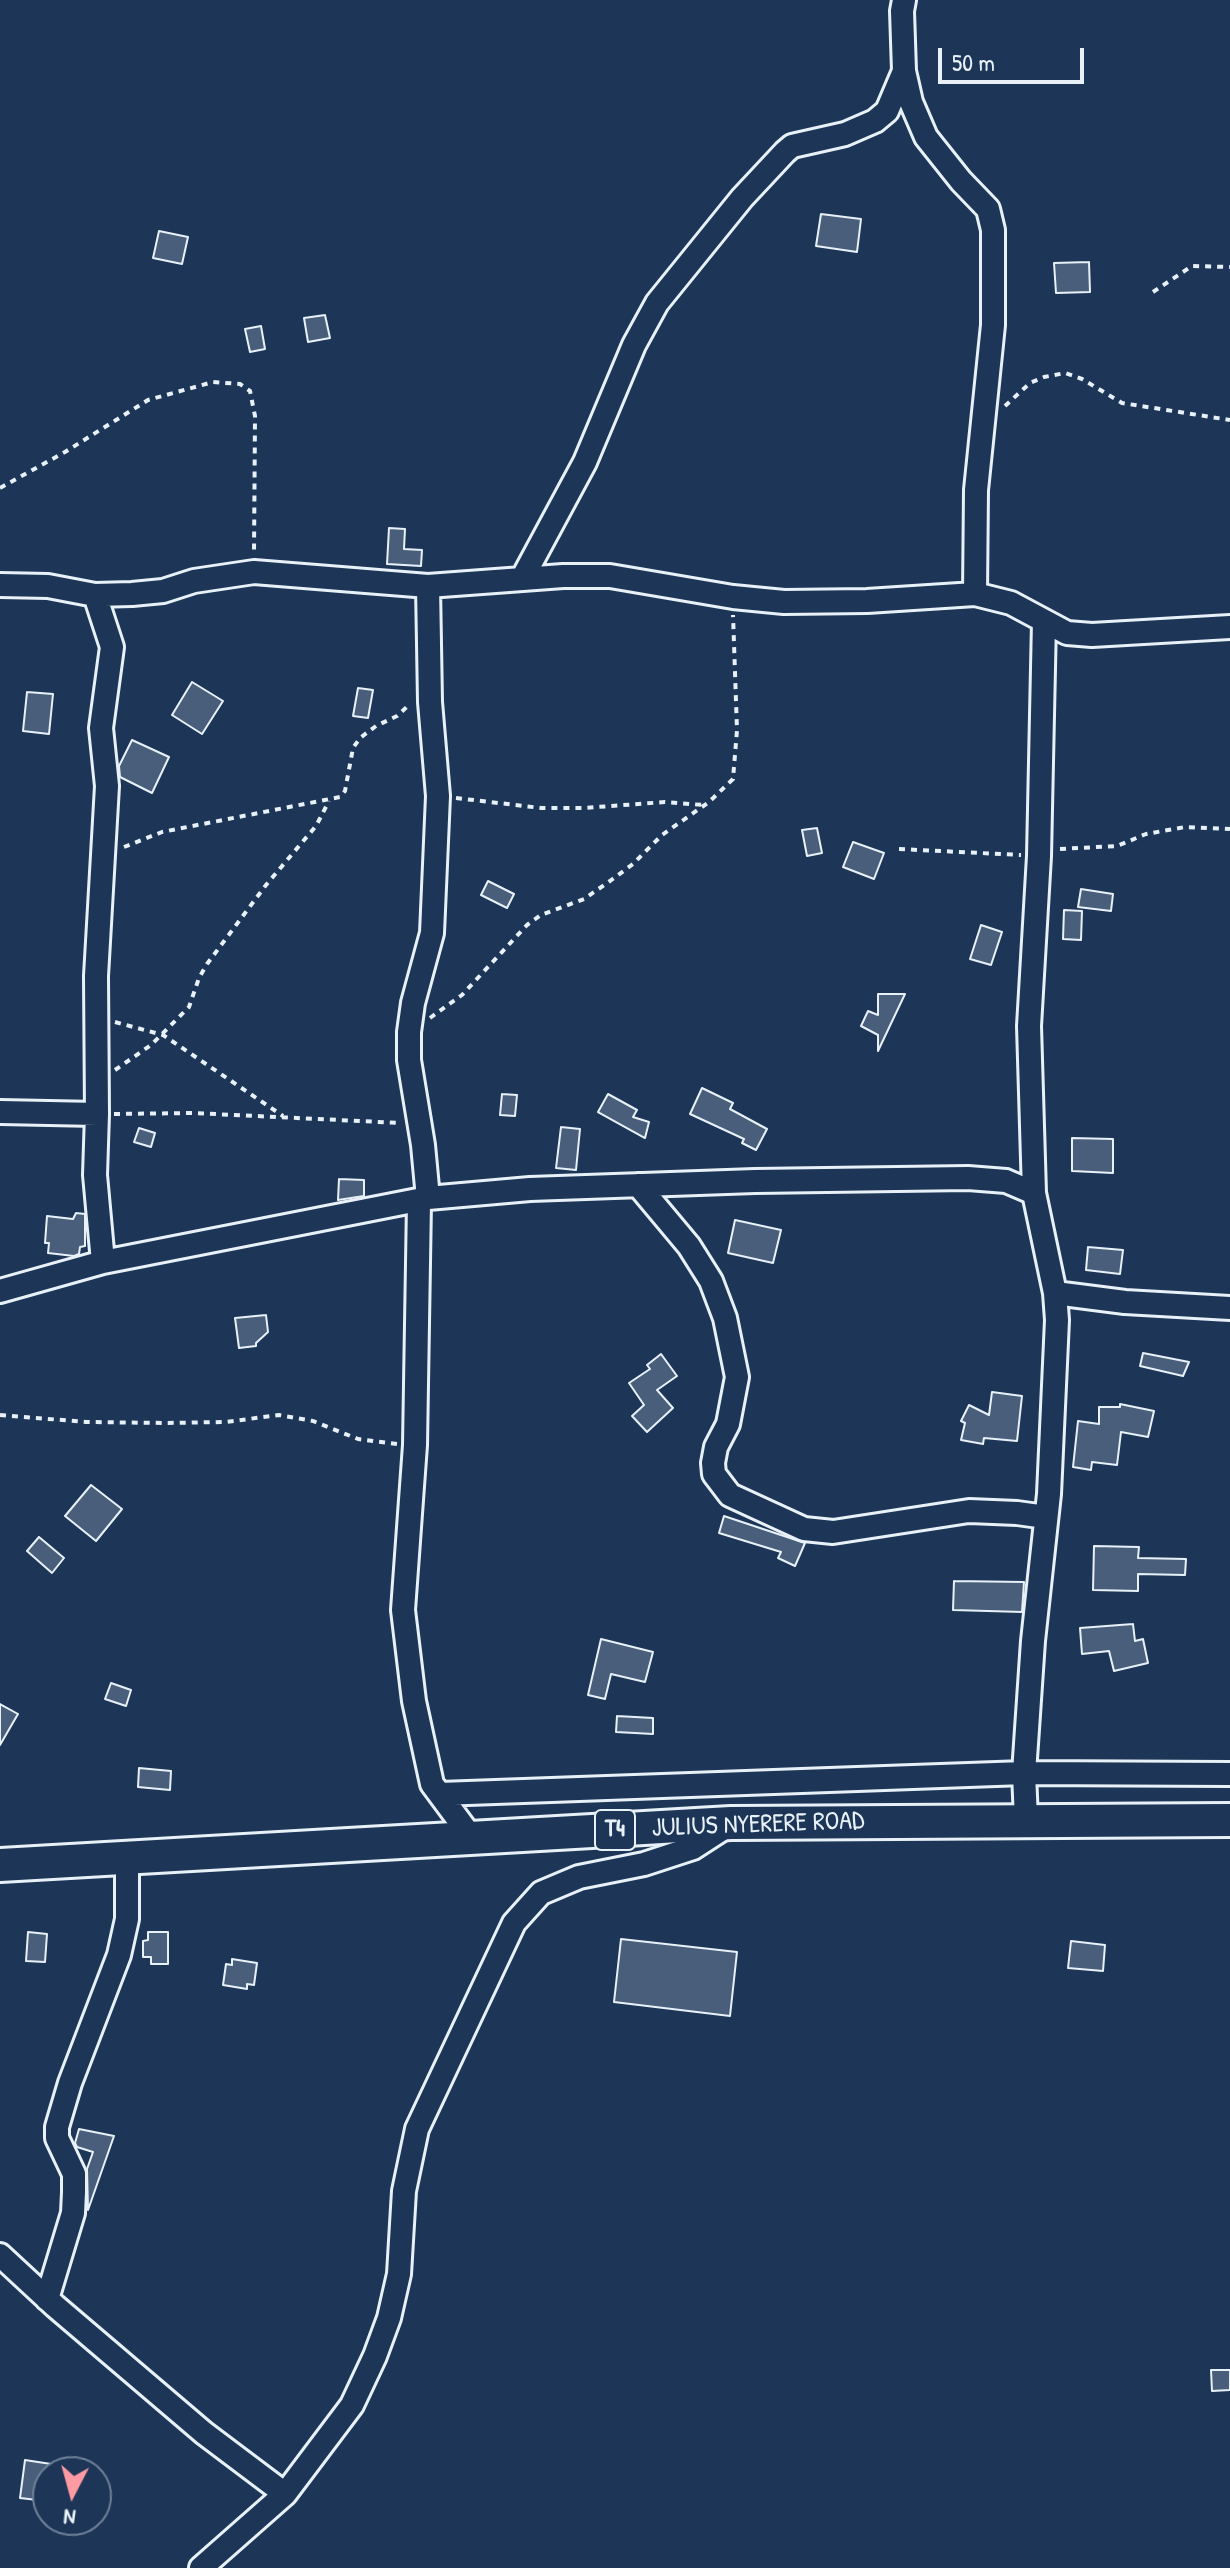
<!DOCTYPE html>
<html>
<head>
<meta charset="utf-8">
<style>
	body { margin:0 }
	#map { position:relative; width:1230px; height:2568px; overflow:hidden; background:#1d3557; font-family:"Patrick Hand",sans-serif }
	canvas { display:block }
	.north { position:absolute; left:32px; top:2456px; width:80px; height:80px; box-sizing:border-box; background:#1d3557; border:2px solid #6e8097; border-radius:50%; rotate:186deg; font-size:22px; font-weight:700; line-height:32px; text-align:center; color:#e8f1f8 }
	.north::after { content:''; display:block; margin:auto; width:28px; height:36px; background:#ff9aa2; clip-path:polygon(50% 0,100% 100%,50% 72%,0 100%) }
	.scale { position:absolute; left:938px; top:48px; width:146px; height:36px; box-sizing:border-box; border:4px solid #e8f1f8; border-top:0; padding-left:10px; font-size:24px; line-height:28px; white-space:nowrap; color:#e8f1f8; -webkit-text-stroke:6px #1d3557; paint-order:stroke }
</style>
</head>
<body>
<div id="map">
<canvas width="1230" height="2568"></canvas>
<div class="north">N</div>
<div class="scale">50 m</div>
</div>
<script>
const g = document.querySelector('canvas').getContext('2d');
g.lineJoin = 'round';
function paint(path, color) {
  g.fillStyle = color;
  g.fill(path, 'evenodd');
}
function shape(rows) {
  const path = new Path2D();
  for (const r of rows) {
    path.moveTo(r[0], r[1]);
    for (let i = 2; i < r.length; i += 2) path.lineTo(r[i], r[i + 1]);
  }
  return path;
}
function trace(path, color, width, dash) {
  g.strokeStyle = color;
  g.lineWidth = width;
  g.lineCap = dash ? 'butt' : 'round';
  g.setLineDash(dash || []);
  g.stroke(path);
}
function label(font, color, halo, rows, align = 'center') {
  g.font = font + ' "Patrick Hand",sans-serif';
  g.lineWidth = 8;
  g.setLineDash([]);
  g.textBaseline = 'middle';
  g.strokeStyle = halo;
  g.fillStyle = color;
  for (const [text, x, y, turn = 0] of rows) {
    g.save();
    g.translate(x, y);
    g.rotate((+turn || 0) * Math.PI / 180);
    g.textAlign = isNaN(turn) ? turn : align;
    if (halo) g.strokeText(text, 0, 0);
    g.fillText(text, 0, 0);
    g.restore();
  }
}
const building = shape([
	[821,214,861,219,857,252,816,246,821,214],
	[159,231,188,237,182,264,153,258,159,231],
	[1089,262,1090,292,1056,293,1054,263,1089,262],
	[325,315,330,338,308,342,304,318,325,315],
	[261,326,265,349,250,352,245,329,261,326],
	[389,528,405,529,404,549,422,550,421,566,387,564,389,528],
	[192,682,223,701,202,734,172,715,192,682],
	[358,688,373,690,368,718,353,716,358,688],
	[27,692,53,694,49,734,23,731,27,692],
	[132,740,169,757,152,793,120,777,119,766,132,740],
	[817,828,822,853,807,856,802,830,817,828],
	[853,842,884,853,874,879,843,867,853,842],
	[488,881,514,894,507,908,481,895,488,881],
	[1081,889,1113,894,1111,911,1078,907,1081,889],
	[1064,910,1082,911,1081,940,1063,939,1064,910],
	[981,925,1002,932,991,965,970,959,981,925],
	[878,994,905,994,878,1051,878,1035,861,1026,868,1011,878,1015,878,994],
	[702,1088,733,1103,730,1109,767,1129,756,1150,742,1143,744,1139,690,1114,702,1088],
	[502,1094,517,1095,515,1116,500,1115,502,1094],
	[608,1094,637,1110,633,1117,649,1122,645,1138,598,1112,608,1094],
	[561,1127,580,1129,576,1170,556,1168,561,1127],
	[139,1128,155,1133,151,1147,134,1142,139,1128],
	[1072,1138,1113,1139,1113,1173,1072,1171,1072,1138],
	[339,1179,364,1180,364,1196,338,1200,339,1179],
	[76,1213,85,1214,85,1246,80,1247,79,1254,74,1256,48,1253,49,1243,45,1243,47,1216,73,1219,76,1213],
	[735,1220,781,1230,773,1263,728,1253,735,1220],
	[1088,1247,1123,1250,1120,1274,1086,1270,1088,1247],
	[266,1315,268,1332,256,1343,256,1346,239,1348,235,1318,266,1315],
	[1143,1353,1189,1362,1183,1376,1140,1366,1143,1353],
	[661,1354,677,1376,657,1390,673,1408,647,1432,632,1416,644,1405,629,1383,650,1369,647,1365,661,1354],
	[992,1392,1022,1396,1017,1441,984,1438,983,1444,961,1440,965,1423,961,1421,969,1405,989,1415,992,1392],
	[1120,1404,1154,1411,1148,1437,1121,1432,1117,1465,1092,1462,1091,1470,1073,1467,1078,1421,1099,1424,1099,1407,1120,1407,1120,1404],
	[91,1485,122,1509,96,1541,65,1516,91,1485],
	[724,1516,805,1543,795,1566,778,1558,781,1552,719,1533,724,1516],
	[39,1537,64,1558,52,1573,27,1551,39,1537],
	[1094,1546,1139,1547,1138,1558,1186,1559,1185,1575,1138,1574,1138,1591,1093,1590,1094,1546],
	[954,1581,1024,1582,1022,1612,953,1610,954,1581],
	[1133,1624,1135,1641,1143,1639,1148,1663,1114,1671,1109,1651,1082,1654,1080,1628,1133,1624],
	[601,1639,653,1652,645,1682,611,1674,605,1699,588,1695,601,1639],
	[111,1683,131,1690,126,1706,105,1699,111,1683],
	[0,1704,18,1714,0,1745,0,1704],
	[617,1716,653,1718,653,1734,616,1732,617,1716],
	[139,1768,171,1771,170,1790,138,1787,139,1768],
	[28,1932,47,1934,45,1962,26,1961,28,1932],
	[148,1932,168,1932,168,1964,151,1964,151,1957,143,1957,143,1941,148,1940,148,1932],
	[621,1939,737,1952,730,2016,614,2002,621,1939],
	[1071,1941,1105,1945,1103,1971,1068,1968,1071,1941],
	[232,1959,257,1963,254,1985,247,1984,247,1989,223,1985,226,1964,232,1965,232,1959],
	[79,2129,114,2136,88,2210,87,2169,93,2152,77,2147,75,2143,79,2129],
	[1211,2370,1230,2370,1230,2390,1212,2391,1211,2370],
	[25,2460,51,2464,48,2472,46,2501,20,2498,25,2460]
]);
const path = shape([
	[1153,292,1192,266,1230,267],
	[1005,406,1030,383,1044,377,1065,373,1082,379,1122,403,1230,420],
	[0,488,65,452,148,400,213,382,240,384,250,391,255,416,254,553],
	[456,798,541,808,584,808,665,802,703,805],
	[124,847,162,832,340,797,345,791,353,748,360,738,376,726,397,716,410,704],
	[899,849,1021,855],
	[1060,849,1117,846,1146,834,1185,827,1230,829],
	[430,1018,462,995,527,925,541,915,584,899,610,881,633,864,662,835,709,802,733,779,737,730,733,615],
	[115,1022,163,1035,283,1116],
	[115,1070,151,1045,189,1007,199,978,207,964,266,885,316,826,329,801],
	[114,1114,193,1113,401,1123],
	[0,1415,86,1422,166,1423,226,1422,279,1415,313,1421,358,1439,397,1444]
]);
const minor = shape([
	[904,0,902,11,904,71,911,102,926,137,961,181,988,209,993,230,993,325,976,490,975,594],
	[522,579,585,462,634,345,657,303,742,198,785,152,792,146,845,134,875,121,887,111,904,71],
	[0,585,48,586,95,595,132,594,163,591,194,581,254,572,428,586,563,576,610,576,733,597,784,602,867,601,975,594,1011,603,1067,633,1092,635,1230,627],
	[95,595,112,647,101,728,107,786,96,976,97,1114,95,1175,103,1262],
	[1044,621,1039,856,1029,1026,1034,1193,1055,1293,1125,1302,1230,1308],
	[0,1112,97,1114],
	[638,1185,689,1246,711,1281,725,1318,737,1377,728,1424,716,1447,713,1463,714,1474,730,1495,804,1529,833,1532,969,1511,1017,1513,1046,1517],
	[428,1198,423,1145,409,1060,409,1032,413,1003,432,933,438,796,430,702,428,586],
	[419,1202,415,1445,403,1610,414,1701,432,1784,472,1838],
	[0,1291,103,1262,428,1198,530,1189,755,1181,968,1178,1006,1181,1034,1193],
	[440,1794,1024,1773,1230,1774],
	[1026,1820,1024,1773,1033,1641,1049,1494,1057,1320,1055,1293],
	[0,2255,55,2306,204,2433,285,2494],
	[47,2299,73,2213,74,2192,74,2174,57,2138,57,2127,70,2083,119,1955,127,1919,127,1858],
	[201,2568,285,2494,352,2405,375,2356,389,2318,399,2274,404,2191,417,2129,514,1923,541,1893,579,1877,644,1864,693,1848,730,1824]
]);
const highway = shape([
	[0,1865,731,1823,1230,1820]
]);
const shields = [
	[615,1830,40]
];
const shieldNames = [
	["T4",615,1830]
];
const streetNames = [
	["JULIUS NYERERE ROAD",758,1825,-2]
];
paint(building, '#495e7a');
trace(building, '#e8f1f8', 2);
trace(minor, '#e8f1f8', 28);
trace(highway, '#e8f1f8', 38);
trace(path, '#e8f1f8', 4, [6, 6]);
trace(minor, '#1d3557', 22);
trace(highway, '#1d3557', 32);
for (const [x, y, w] of shields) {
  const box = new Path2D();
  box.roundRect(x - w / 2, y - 20, w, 40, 6);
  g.fillStyle = '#1d3557';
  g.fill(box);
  trace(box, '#e8f1f8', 2);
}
label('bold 24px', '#e8f1f8', null, shieldNames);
label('26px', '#e8f1f8', '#1d3557', streetNames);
</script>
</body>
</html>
